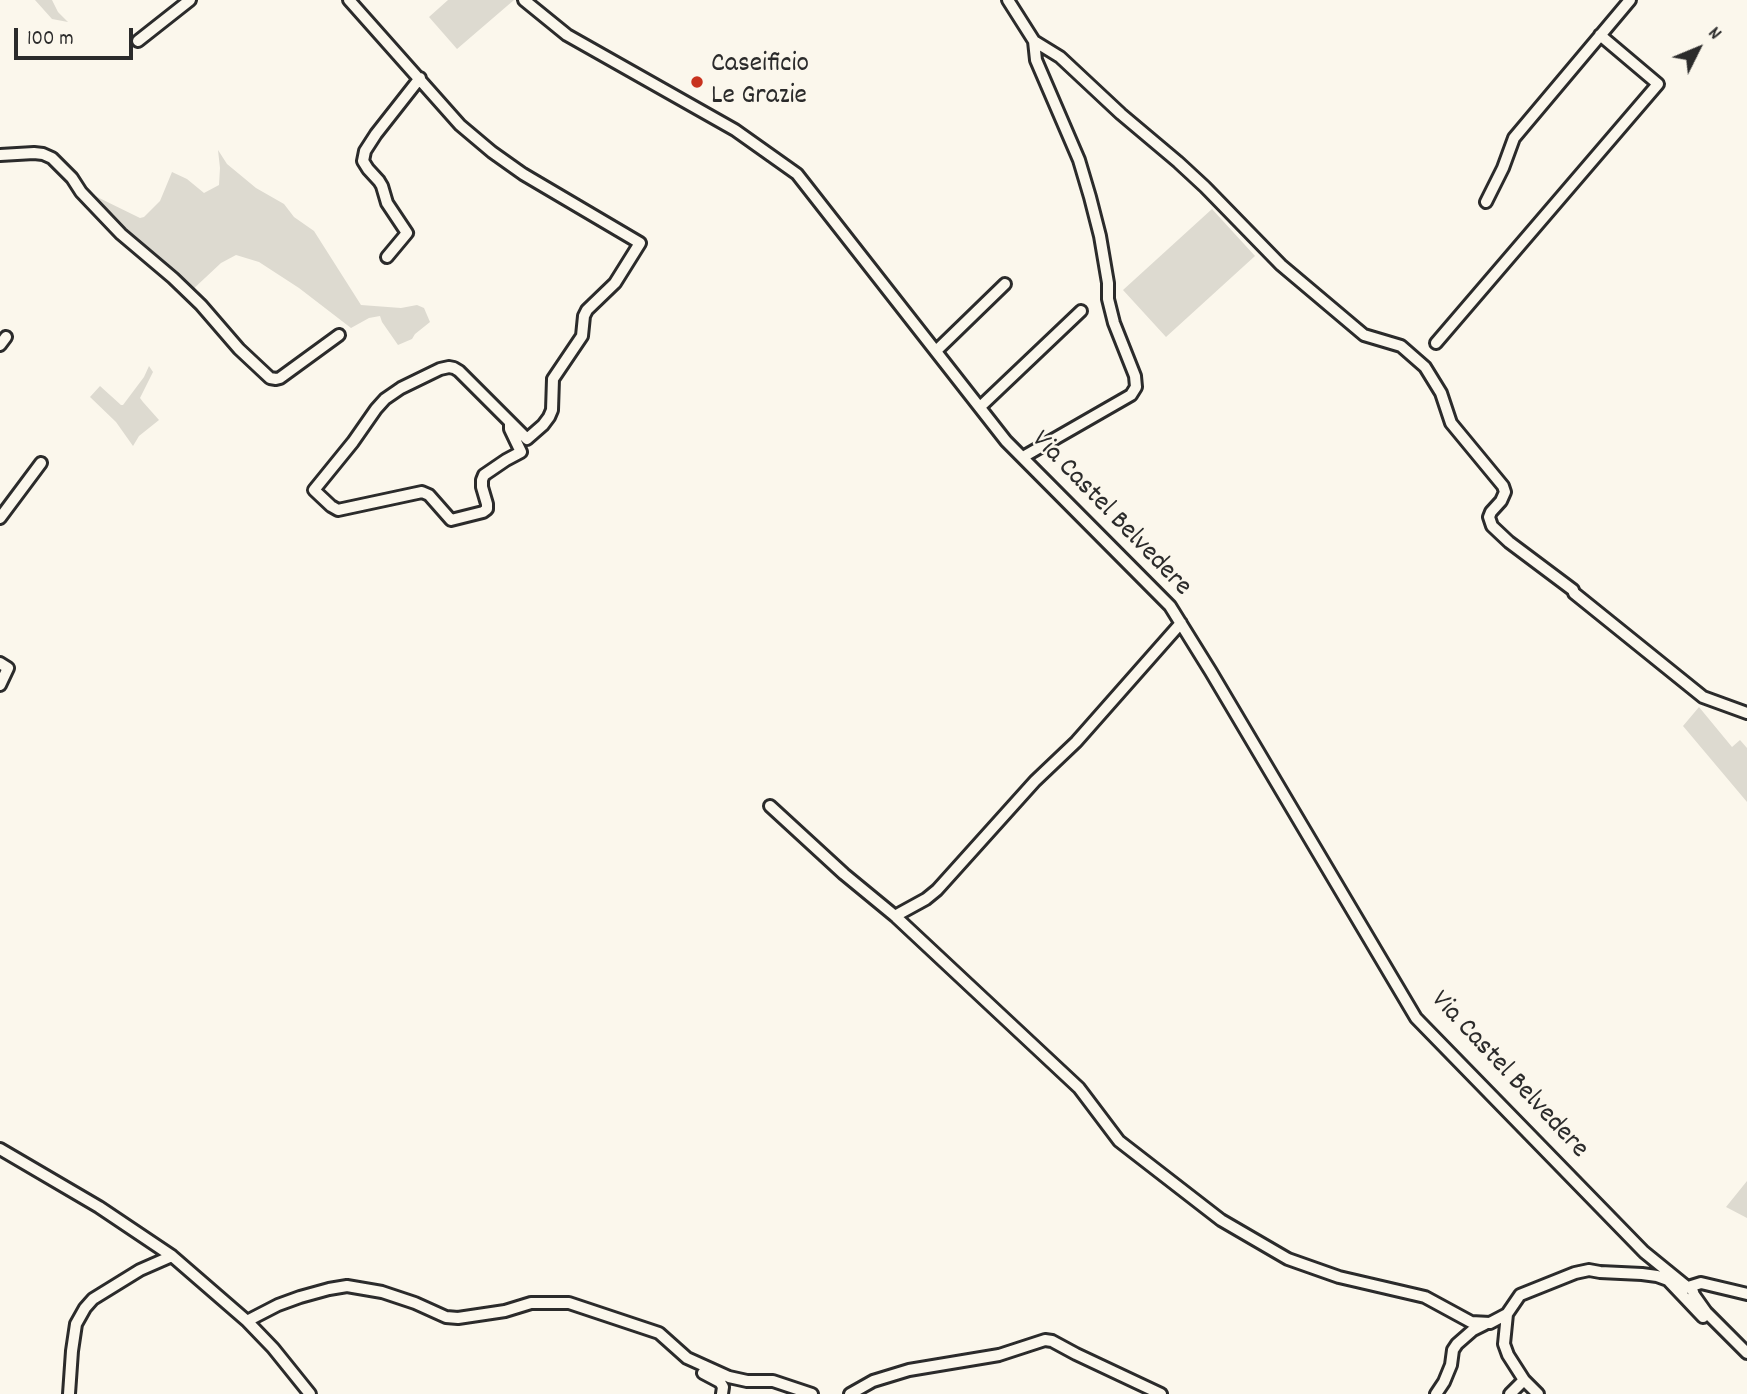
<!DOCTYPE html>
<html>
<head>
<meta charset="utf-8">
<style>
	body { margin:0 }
	#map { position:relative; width:1747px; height:1394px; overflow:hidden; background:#fbf7ec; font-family:Dekko,sans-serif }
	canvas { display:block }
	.north { position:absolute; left:1663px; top:14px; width:70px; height:70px; -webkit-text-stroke:5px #fbf7ec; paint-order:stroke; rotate:47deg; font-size:19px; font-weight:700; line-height:28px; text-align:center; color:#2b2b2b }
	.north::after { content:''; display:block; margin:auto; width:24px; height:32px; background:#2b2b2b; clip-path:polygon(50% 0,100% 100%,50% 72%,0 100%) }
	.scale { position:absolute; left:14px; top:28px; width:119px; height:32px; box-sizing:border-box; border:4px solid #2b2b2b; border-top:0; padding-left:9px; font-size:21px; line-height:24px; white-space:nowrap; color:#2b2b2b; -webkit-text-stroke:5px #fbf7ec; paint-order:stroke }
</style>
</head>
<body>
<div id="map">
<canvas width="1747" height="1394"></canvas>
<div class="north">N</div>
<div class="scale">100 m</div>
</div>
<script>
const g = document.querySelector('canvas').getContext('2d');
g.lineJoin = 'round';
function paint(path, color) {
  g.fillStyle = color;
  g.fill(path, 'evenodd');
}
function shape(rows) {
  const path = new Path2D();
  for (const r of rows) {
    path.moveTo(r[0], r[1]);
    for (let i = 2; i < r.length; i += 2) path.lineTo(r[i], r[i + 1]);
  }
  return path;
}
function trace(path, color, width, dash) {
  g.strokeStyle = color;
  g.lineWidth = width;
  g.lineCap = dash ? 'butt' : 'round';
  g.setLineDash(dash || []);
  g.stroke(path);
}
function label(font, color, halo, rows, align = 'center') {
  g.font = font + ' Dekko,sans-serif';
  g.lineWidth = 5;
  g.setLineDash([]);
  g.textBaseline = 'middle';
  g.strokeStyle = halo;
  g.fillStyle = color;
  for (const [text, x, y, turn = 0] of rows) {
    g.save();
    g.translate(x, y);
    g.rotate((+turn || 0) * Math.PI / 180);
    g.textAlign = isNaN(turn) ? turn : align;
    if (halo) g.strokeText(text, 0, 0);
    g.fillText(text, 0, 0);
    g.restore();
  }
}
const green = shape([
	[35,0,52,0,58,12,68,22,52,19],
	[448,0,514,0,457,49,429,17],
	[218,150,227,164,256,188,284,204,294,217,314,231,361,305,401,308,417,305,424,308,430,322,415,334,412,339,398,345,382,322,380,316,369,318,351,328,299,288,259,262,236,255,221,263,190,292,152,253,126,233,91,194,140,218,144,217,160,201,172,172,187,179,204,193,219,185,220,168],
	[1212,209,1255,256,1166,337,1123,290],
	[149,366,153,372,140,398,143,402,159,420,139,436,133,446,116,422,90,397,100,386,121,405,123,405,144,377],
	[1699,707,1732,747,1740,740,1747,748,1747,802,1683,726],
	[1747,1181,1747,1218,1726,1207]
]);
const minor = shape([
	[349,0,460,125,492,152,523,174,640,243,615,283,587,310,584,316,582,336,553,379,552,410,549,417,543,425,527,439,459,371,454,368,449,367,440,369,401,388,385,399,376,409,353,442,314,490,331,506,338,510,422,492,429,495,451,520,483,512,487,509,487,504,482,487,482,480,484,475,506,460,521,452,510,429,510,423],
	[524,0,567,35,735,130,797,174,1006,441,1170,606,1211,672,1416,1018,1644,1252,1687,1287,1692,1289,1694,1295,1706,1312,1747,1353],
	[1008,0,1034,41,1036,60,1079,160,1090,197,1100,236,1108,283,1108,299,1114,323,1135,376,1136,387,1131,395,1023,457],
	[138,41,190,0],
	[1034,41,1060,57,1121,114,1178,162,1205,187,1281,265,1364,335,1401,346,1425,367,1441,393,1451,423,1503,486,1505,492,1501,501,1491,512,1489,517,1492,526,1509,542,1573,590,1574,593,1703,697,1747,713],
	[0,155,34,153,43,154,52,158,72,178,81,192,121,234,173,278,201,305,239,349,270,378,276,379,280,378,339,335],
	[1486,202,1503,168,1514,138,1630,0],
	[387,257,407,233,387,203,382,186,379,181,368,169,363,161,365,151,376,134,420,78],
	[1436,343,1658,84,1600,35],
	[0,345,6,337],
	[936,351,1005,284],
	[980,407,1081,311],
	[0,518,41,463],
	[0,663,8,668,0,685],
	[770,806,844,874,895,916,1079,1088,1119,1141,1221,1220,1288,1259,1339,1277,1425,1297,1471,1322,1490,1323,1507,1314],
	[895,916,926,899,937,890,1035,781,1076,742,1181,623],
	[0,1149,99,1207,172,1256,247,1321,273,1348,310,1394],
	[1666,1278,1703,1317],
	[1685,1288,1701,1283,1747,1294],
	[247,1321,278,1305,300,1297,329,1289,347,1286,382,1292,415,1303,446,1317,458,1318,505,1311,531,1303,569,1303,659,1333,687,1358,729,1377,747,1381,773,1381,812,1394],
	[703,1373,720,1382,723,1387,722,1394],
	[69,1394,72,1351,76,1324,85,1308,93,1299,140,1270,172,1256],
	[850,1394,873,1381,909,1370,999,1355,1045,1340,1052,1341,1076,1354,1161,1394],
	[1436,1394,1444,1382,1451,1365,1453,1350,1457,1344,1473,1330,1485,1324],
	[1510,1394,1524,1380],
	[1538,1394,1524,1380,1508,1355,1504,1344,1507,1314,1520,1295,1575,1273,1589,1270,1600,1272,1642,1274,1657,1276,1668,1280]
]);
const markers = [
	[697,82,7,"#c8321e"]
];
const poiNames = [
	["Caseificio",711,66],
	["Le Grazie",711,98]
];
const streetNames = [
	["Via Castel Belvedere",1110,515,46],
	["Via Castel Belvedere",1508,1076,47]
];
paint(green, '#dddad0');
trace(minor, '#2b2b2b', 16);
trace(minor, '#fbf7ec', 10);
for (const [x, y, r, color] of markers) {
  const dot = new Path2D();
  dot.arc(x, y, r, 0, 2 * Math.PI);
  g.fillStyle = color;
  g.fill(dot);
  trace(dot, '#fbf7ec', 2.5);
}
label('28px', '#2b2b2b', '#fbf7ec', poiNames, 'left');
label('28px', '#2b2b2b', '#fbf7ec', streetNames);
</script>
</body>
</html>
